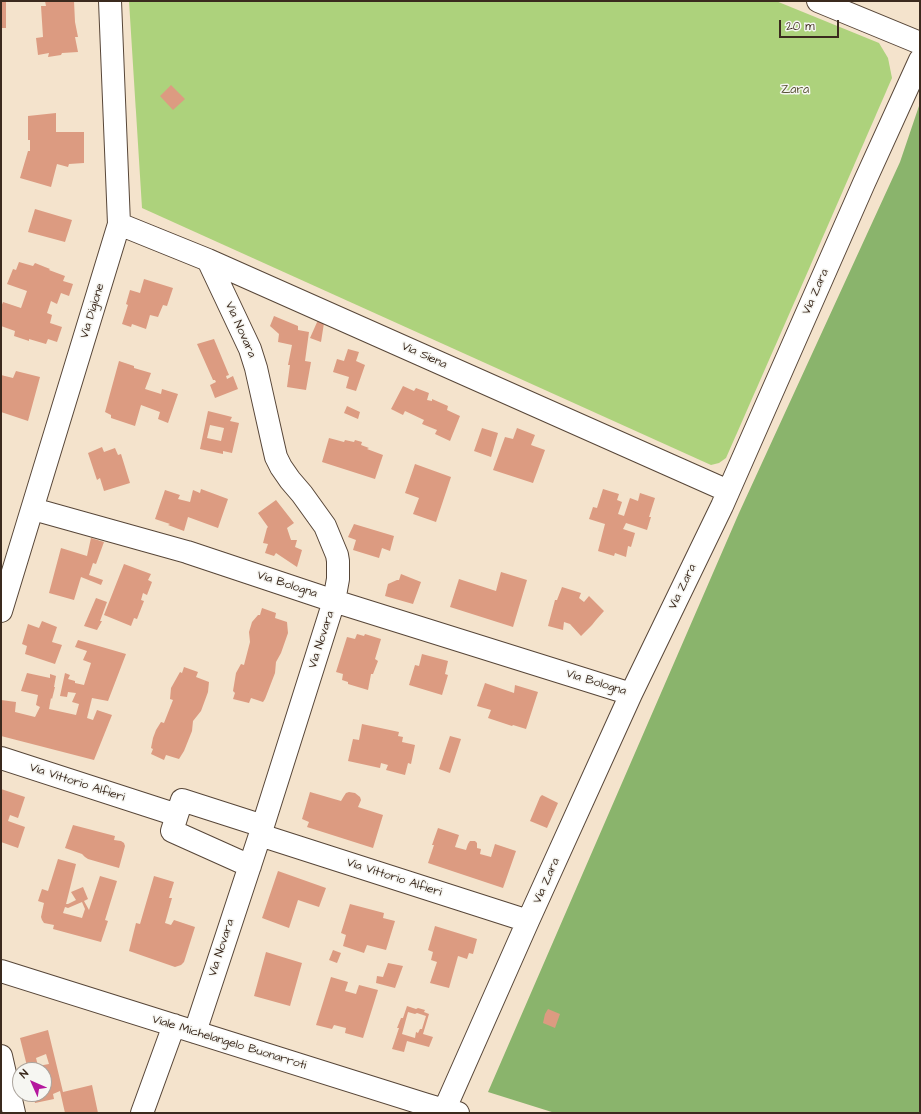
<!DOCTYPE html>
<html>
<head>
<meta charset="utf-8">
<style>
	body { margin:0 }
	#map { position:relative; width:921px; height:1114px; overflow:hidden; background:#f4e3cc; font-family:"Architects Daughter",sans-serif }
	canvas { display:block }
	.frame { position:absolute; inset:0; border:2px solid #3b2a1e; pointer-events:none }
	.north { position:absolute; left:12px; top:1062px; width:40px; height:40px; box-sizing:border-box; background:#f6f6f2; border:1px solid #aba49d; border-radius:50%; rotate:315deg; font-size:11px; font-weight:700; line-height:16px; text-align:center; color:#3b2a1e }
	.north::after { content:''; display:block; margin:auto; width:14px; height:18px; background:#b5179e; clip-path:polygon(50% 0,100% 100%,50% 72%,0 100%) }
	.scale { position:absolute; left:779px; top:20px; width:60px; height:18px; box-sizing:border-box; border:2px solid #3b2a1e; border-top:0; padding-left:5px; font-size:12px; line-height:14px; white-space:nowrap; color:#3b2a1e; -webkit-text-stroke:3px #f6f6f2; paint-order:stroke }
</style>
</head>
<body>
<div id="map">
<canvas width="921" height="1114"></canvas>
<div class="frame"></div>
<div class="north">N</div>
<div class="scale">20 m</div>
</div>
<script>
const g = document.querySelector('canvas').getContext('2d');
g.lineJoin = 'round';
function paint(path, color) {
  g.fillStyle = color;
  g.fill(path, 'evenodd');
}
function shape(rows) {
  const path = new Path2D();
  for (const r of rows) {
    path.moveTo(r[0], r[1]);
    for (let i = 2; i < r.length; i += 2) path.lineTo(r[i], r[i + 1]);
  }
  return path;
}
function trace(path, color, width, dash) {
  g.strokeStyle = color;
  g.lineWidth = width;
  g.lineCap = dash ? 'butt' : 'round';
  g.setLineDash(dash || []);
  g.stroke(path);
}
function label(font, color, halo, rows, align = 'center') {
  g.font = font + ' "Architects Daughter",sans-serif';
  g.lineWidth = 3;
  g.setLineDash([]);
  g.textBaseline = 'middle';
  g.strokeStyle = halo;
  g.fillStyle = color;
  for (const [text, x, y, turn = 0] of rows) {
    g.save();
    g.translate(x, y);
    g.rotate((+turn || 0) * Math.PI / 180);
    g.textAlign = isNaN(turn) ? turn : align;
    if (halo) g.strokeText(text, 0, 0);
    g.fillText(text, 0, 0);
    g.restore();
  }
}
const green = shape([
	[129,1,776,1,879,43,888,58,892,78,805,278,726,458,719,463,711,465,142,208]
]);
const forest = shape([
	[920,103,920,1113,555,1113,488,1092,739,513,900,162]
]);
const building = shape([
	[1,1,6,1,6,28,1,28],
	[45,1,74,1,75,22,78,37,75,37,78,52,62,53,61,55,48,57,49,53,38,55,36,38,43,37,41,6,46,6],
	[171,85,185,99,173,110,160,96],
	[56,113,56,132,84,132,84,163,69,164,68,167,57,164,51,187,20,178,28,151,30,151,30,140,28,140,28,116],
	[35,209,72,220,65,242,28,232],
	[19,262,33,266,35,263,50,269,49,270,65,276,63,281,73,284,69,296,61,293,57,304,51,301,47,313,52,315,50,323,62,327,57,342,48,339,46,344,29,339,29,341,14,336,15,331,1,326,1,307,3,302,21,308,27,291,7,284,13,269,16,270],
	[144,279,173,288,167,306,163,305,158,317,150,315,146,329,132,324,131,327,122,324,128,305,126,304,130,290,140,293],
	[274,316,298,326,298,330,309,332,305,361,311,362,306,390,287,387,290,365,288,365,292,345,278,342,279,334,270,326],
	[318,320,324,323,321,342,310,338],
	[214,339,229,375,226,376,227,379,233,376,238,389,215,398,210,385,216,382,215,380,213,380,197,344],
	[348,349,359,352,356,361,365,365,356,391,346,388,349,377,333,372,337,359,344,361],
	[119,361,134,366,134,368,151,373,145,389,161,394,162,389,178,394,168,423,158,419,160,412,141,405,135,426,111,418,111,415,105,412],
	[16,371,40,377,28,421,1,412,1,375,13,378],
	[403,386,414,391,416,388,429,393,427,400,432,401,432,399,448,406,447,410,460,416,450,441,435,434,437,430,422,424,424,420,405,411,403,415,391,409],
	[347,406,360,412,358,419,344,413],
	[208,411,232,417,230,421,239,423,232,453,223,451,223,454,200,449],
	[210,425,224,428,221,441,207,438],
	[482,428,498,433,491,457,474,451],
	[517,428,535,435,531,445,545,450,533,483,493,470,505,437,513,439],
	[329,438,344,442,345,440,354,442,355,440,362,442,361,445,369,448,367,449,383,455,375,479,322,462],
	[102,447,104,452,115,448,118,455,121,454,130,483,104,491,100,478,97,480,88,453],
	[415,464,451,477,436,522,413,514,419,498,405,493],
	[201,489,228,499,218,528,188,517,184,531,168,525,170,524,155,519,165,490,180,495,178,499,190,502,193,490,200,493],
	[603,489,619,494,617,500,622,502,618,514,624,516,630,498,638,501,640,493,655,498,649,517,651,517,647,530,626,523,623,529,635,533,631,547,628,546,626,557,615,553,614,556,598,551,605,524,589,519,593,507,597,508],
	[276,500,294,523,287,528,291,540,297,540,295,547,302,550,297,567,276,553,274,556,265,553,268,544,263,543,267,528,268,527,258,513],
	[354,524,394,536,390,551,382,548,379,558,353,550,356,540,348,537],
	[91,538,104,542,96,564,93,563,89,575,103,580,101,585,81,577,74,600,49,593,61,548,87,556],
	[124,564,151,574,148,580,152,582,147,595,143,593,141,600,144,601,137,619,134,618,131,626,104,615],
	[501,572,527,580,513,627,450,607,459,579,496,591],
	[401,574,421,582,413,604,385,596,388,584,397,580,399,580],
	[562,587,581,593,579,598,584,602,589,596,604,611,596,620,592,625,581,636,570,624,564,622,563,630,548,626,555,600,557,600],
	[96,598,107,602,100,621,102,621,97,630,84,626],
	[262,608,276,613,275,618,287,622,288,633,281,653,276,662,275,673,265,699,263,702,251,698,249,703,233,699,235,693,233,691,236,673,241,664,244,665,250,642,249,632,252,622,258,615,260,615],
	[42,621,57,627,52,642,62,645,55,664,25,654,27,646,22,644,28,624,39,628],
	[357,634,364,636,365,634,381,639,375,659,378,661,373,674,371,674,368,690,348,684,348,682,342,680,343,674,336,672,347,637,355,639],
	[78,640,126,654,108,701,92,698,87,718,93,720,97,710,112,715,94,760,1,736,1,700,16,702,15,712,35,717,40,707,36,705,38,695,21,691,27,673,50,678,50,674,56,676,54,687,55,687,52,699,51,698,49,709,76,715,79,704,72,702,76,693,68,692,67,697,60,696,65,673,70,675,68,679,75,681,75,683,84,685,91,663,83,660,87,651,75,647],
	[422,654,448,661,445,674,448,675,442,695,409,685,415,665,419,666],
	[184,667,198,672,196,677,209,682,208,692,201,711,193,721,192,731,184,751,179,759,166,755,164,760,151,754,153,749,151,748,153,738,156,730,161,722,164,723,173,700,170,699,171,688,180,672,182,673],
	[485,683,514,693,515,685,538,692,526,729,513,725,512,726,488,718,491,710,477,706],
	[362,724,399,732,398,736,403,737,402,742,415,745,411,764,408,763,405,775,386,770,388,765,381,763,380,768,348,761,353,739,359,740],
	[450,736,461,739,450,773,439,769],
	[1,789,25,797,18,818,10,815,8,821,25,827,18,848,1,842],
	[310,792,341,801,344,796,346,793,349,792,355,793,360,797,361,800,358,807,383,815,373,848,307,827,309,822,302,819],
	[542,795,558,803,547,828,530,821,540,797],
	[73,825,115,836,114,840,121,841,124,843,125,846,119,868,88,859,85,857,82,854,65,848],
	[438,828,459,835,455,847,466,850,468,844,470,841,475,841,477,843,477,848,481,849,480,854,491,857,495,844,516,851,503,888,428,863,434,845,432,845],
	[58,859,76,864,66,904,68,904,76,900,71,892,83,887,88,899,84,901,89,910,100,876,117,881,105,920,108,921,101,942,53,929,54,925,44,923,42,920,41,917,44,903,38,901,42,889,48,891],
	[82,902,85,909,82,918,63,913,65,907,68,908],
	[278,871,326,888,319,907,298,900,289,928,262,918],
	[154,876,174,882,169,898,172,898,165,923,171,925,174,920,195,927,184,962,181,965,175,967,129,951,136,923,140,924],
	[350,904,384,913,383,918,395,921,386,950,367,945,364,953,343,946,346,935,341,933],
	[435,926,477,939,473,954,469,953,467,959,458,956,449,988,430,983,437,962,431,960,433,952,428,950],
	[333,950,341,953,337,963,329,960],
	[266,952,302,963,290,1006,254,996],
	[388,963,403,966,395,988,376,983,377,976,383,977],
	[331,977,348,982,345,991,356,994,359,985,378,990,363,1038,345,1033,346,1028,334,1025,332,1029,316,1025],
	[407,1006,416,1009,418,1008,425,1010,424,1012,429,1014,423,1034,433,1037,429,1047,407,1041,404,1052,392,1049,399,1028,397,1028,401,1018,403,1018],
	[408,1012,415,1014,417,1013,426,1016,422,1029,420,1029,418,1033,416,1032,415,1038,402,1034],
	[548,1009,560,1014,555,1028,543,1023,545,1014],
	[48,1030,63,1092,92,1085,98,1113,65,1113,60,1091,53,1094,54,1099,35,1103,33,1094,44,1094,44,1070,28,1070,20,1038],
	[46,1054,49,1064,38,1066,36,1058]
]);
const minor = shape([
	[818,1,920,43],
	[119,224,208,260,728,491],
	[33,509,187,552,334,601,631,694],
	[1,611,119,224,110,1],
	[1,758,177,815],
	[260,835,528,921],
	[250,866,172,831,177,815,182,800,263,826],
	[1,971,424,1104,444,1110,458,1113],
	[195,1032,260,835,334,601,338,579,338,561,337,555,325,526,302,494,290,480,281,467,276,457,273,444,256,368,250,349,208,260],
	[1,1056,14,1113],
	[142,1113,174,1025],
	[443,1113,528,921,631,694,722,506,864,183,920,60]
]);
const parkNames = [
	["Zara",795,90]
];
const streetNames = [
	["Via Zara",816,292,-66],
	["Via Digione",93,311,-73],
	["Via Novara",240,330,66],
	["Via Siena",424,356,24],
	["Via Bologna",287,585,18],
	["Via Zara",683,587,-64],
	["Via Novara",322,640,-72],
	["Via Bologna",596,683,17],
	["Via Vittorio Alfieri",77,783,18],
	["Via Vittorio Alfieri",394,878,18],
	["Via Zara",547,881,-66],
	["Via Novara",222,948,-72],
	["Viale Michelangelo Buonarroti",229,1043,17]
];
paint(green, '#add27c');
paint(forest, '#8ab46c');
paint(building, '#dc9b81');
trace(minor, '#574638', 24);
trace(minor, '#fff', 22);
label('12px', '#585436', '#f6f6f2', parkNames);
label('12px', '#3b2a1e', '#f6f6f2', streetNames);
</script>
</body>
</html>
